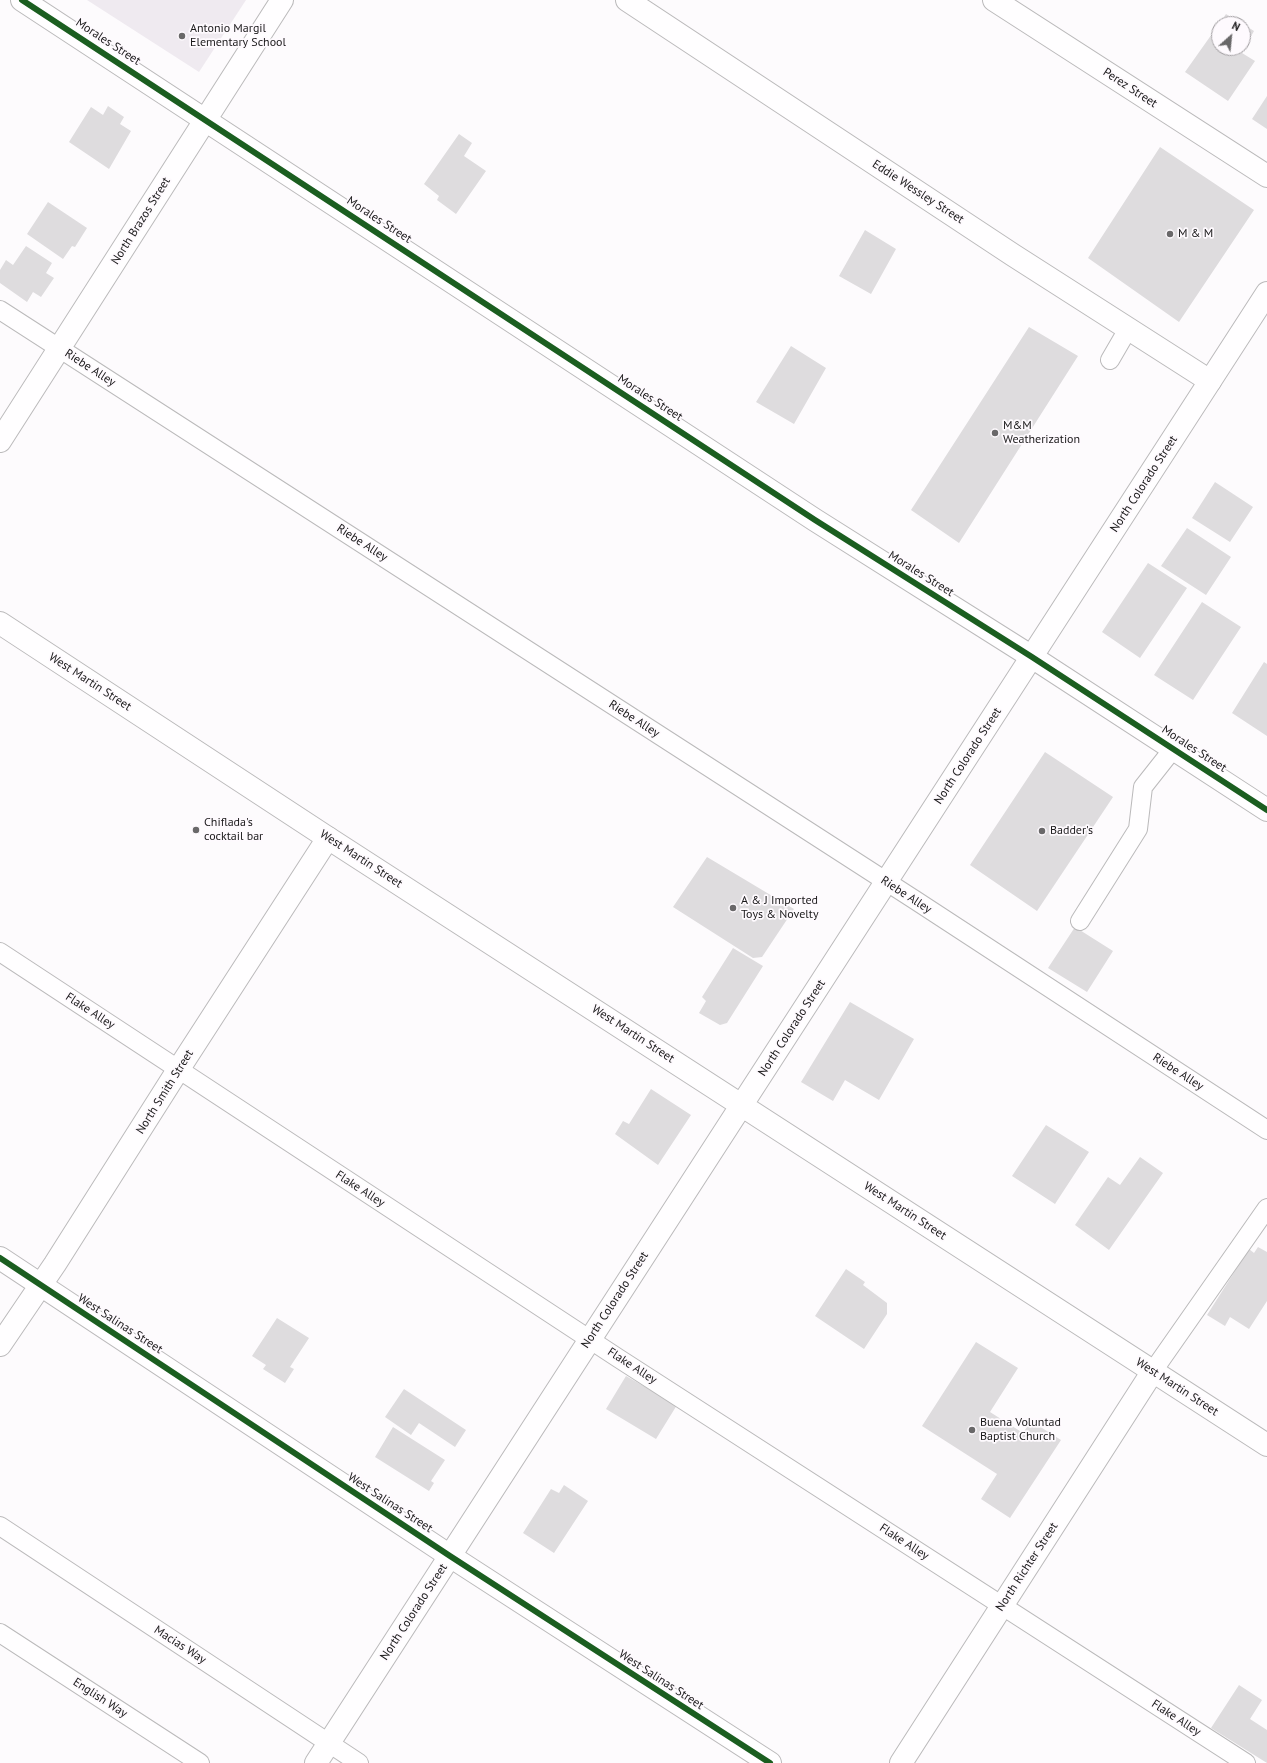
<!DOCTYPE html>
<html>
<head>
<meta charset="utf-8">
<style>
	body { margin:0 }
	#map { position:relative; width:1267px; height:1763px; overflow:hidden; background:#fdfbfd; font-family:"PT Sans",sans-serif }
	canvas { display:block }
	.north { position:absolute; left:1211px; top:16px; width:40px; height:40px; box-sizing:border-box; background:#fefafe; border:1px solid #a3a0a3; border-radius:50%; rotate:27deg; font-size:11px; font-weight:700; line-height:16px; text-align:center; color:#1a191a }
	.north::after { content:''; display:block; margin:auto; width:14px; height:18px; background:#696869; clip-path:polygon(50% 0,100% 100%,50% 72%,0 100%) }
</style>
</head>
<body>
<div id="map">
<canvas width="1267" height="1763"></canvas>
<div class="north">N</div>
</div>
<script>
const g = document.querySelector('canvas').getContext('2d');
g.lineJoin = 'round';
function paint(path, color) {
  g.fillStyle = color;
  g.fill(path, 'evenodd');
}
function shape(rows) {
  const path = new Path2D();
  for (const r of rows) {
    path.moveTo(r[0], r[1]);
    for (let i = 2; i < r.length; i += 2) path.lineTo(r[i], r[i + 1]);
  }
  return path;
}
function trace(path, color, width, dash) {
  g.strokeStyle = color;
  g.lineWidth = width;
  g.lineCap = dash ? 'butt' : 'round';
  g.setLineDash(dash || []);
  g.stroke(path);
}
function label(font, color, halo, rows, align = 'center') {
  g.font = font + ' "PT Sans",sans-serif';
  g.lineWidth = 3.5;
  g.setLineDash([]);
  g.textBaseline = 'middle';
  g.strokeStyle = halo;
  g.fillStyle = color;
  for (const [text, x, y, turn = 0] of rows) {
    g.save();
    g.translate(x, y);
    g.rotate((+turn || 0) * Math.PI / 180);
    g.textAlign = isNaN(turn) ? turn : align;
    if (halo) g.strokeText(text, 0, 0);
    g.fillText(text, 0, 0);
    g.restore();
  }
}
const built = shape([
	[87,0,246,0,199,72]
]);
const building = shape([
	[1226,14,1242,24,1219,24],
	[1219,24,1219,48,1243,48,1243,24,1254,31,1242,53,1255,61,1228,101,1185,72],
	[1267,96,1267,129,1252,119],
	[108,106,124,117,120,124,131,131,109,169,69,142,91,107,103,115],
	[459,134,472,143,464,156,486,171,456,214,437,200,439,196,424,184],
	[1160,147,1254,210,1179,322,1088,258],
	[48,202,87,228,75,247,72,246,63,259,27,234],
	[865,230,896,249,871,294,839,276],
	[26,246,52,263,46,273,54,278,41,297,33,292,27,302,0,283,0,270,6,260,13,265],
	[1029,327,1078,356,959,543,911,510],
	[791,346,826,368,794,424,756,402],
	[1215,482,1253,507,1230,542,1192,518],
	[1187,528,1231,557,1206,595,1161,566],
	[1148,563,1187,588,1140,658,1102,632],
	[1202,602,1241,627,1193,700,1154,675],
	[1264,662,1267,664,1267,736,1232,713],
	[1045,752,1113,797,1037,911,970,865],
	[707,857,794,909,762,957,753,958,673,907],
	[1075,927,1113,951,1087,992,1048,968],
	[733,948,763,966,727,1023,720,1025,699,1013,706,1001,702,997],
	[850,1002,914,1039,879,1100,845,1080,833,1101,801,1082],
	[651,1089,691,1115,658,1165,615,1134,623,1121,629,1124],
	[1046,1125,1089,1152,1055,1204,1012,1176],
	[1140,1157,1163,1173,1109,1250,1075,1225,1108,1177,1120,1185],
	[1258,1247,1267,1252,1267,1301,1249,1329,1230,1317,1225,1326,1207,1315,1249,1249,1254,1253],
	[846,1269,865,1282,863,1285,887,1303,887,1314,864,1349,815,1316],
	[277,1318,309,1338,290,1367,294,1369,285,1383,263,1369,266,1365,252,1356],
	[976,1342,1018,1368,990,1412,1023,1433,1031,1421,1061,1440,1010,1518,981,1499,997,1474,922,1426],
	[626,1376,677,1405,656,1439,606,1409],
	[404,1389,466,1430,455,1447,419,1423,411,1435,385,1417],
	[393,1427,445,1460,431,1481,434,1483,429,1491,375,1457],
	[564,1485,588,1501,554,1553,523,1533,551,1489,559,1493],
	[1239,1685,1262,1700,1250,1719,1267,1730,1267,1763,1211,1728]
]);
const lane = shape([
	[0,310,915,900,1267,1130],
	[1110,360,1128,329],
	[1080,921,1138,829,1143,787,1173,749],
	[0,952,618,1358,1246,1763],
	[1153,1371,1267,1208],
	[0,1526,359,1763],
	[0,1633,200,1763]
]);
const street = shape([
	[22,0,815,520,1032,657,1267,810],
	[627,0,1013,255,1210,381],
	[994,0,1267,176],
	[0,441,282,0],
	[0,1258,450,1556,770,1763],
	[0,1345,55,1264,178,1070,328,838],
	[901,1763,1153,1371]
]);
const secondary = shape([
	[0,623,328,838,1267,1445],
	[316,1763,1267,293]
]);
const cycleway = shape([
	[22,0,815,520,1032,657,1267,810],
	[0,1258,450,1556,770,1763]
]);
const markers = [
	[182,36,4,"#696869"],
	[1170,234,4,"#696869"],
	[995,433,4,"#696869"],
	[196,830,4,"#696869"],
	[1042,831,4,"#696869"],
	[733,908,4,"#696869"],
	[972,1430,4,"#696869"]
];
const poiNames = [
	["Antonio Margil",190,29],
	["Elementary School",190,43],
	["M & M",1178,234],
	["M&M",1003,426],
	["Weatherization",1003,440],
	["Chiflada's",204,823],
	["cocktail bar",204,837],
	["Badder's",1050,831],
	["A & J Imported",741,901],
	["Toys & Novelty",741,915],
	["Buena Voluntad",980,1423],
	["Baptist Church",980,1437]
];
const streetNames = [
	["Morales Street",108,42,33],
	["Perez Street",1130,88,33],
	["Eddie Wessley Street",918,192,33],
	["Morales Street",379,220,33],
	["North Brazos Street",141,221,-58],
	["Riebe Alley",90,368,33],
	["Morales Street",650,398,33],
	["North Colorado Street",1144,484,-57],
	["Riebe Alley",362,543,33],
	["Morales Street",921,574,32],
	["West Martin Street",90,682,33],
	["Riebe Alley",634,719,33],
	["Morales Street",1194,749,33],
	["North Colorado Street",968,756,-57],
	["West Martin Street",361,859,33],
	["Riebe Alley",906,895,33],
	["Flake Alley",90,1011,33],
	["North Colorado Street",792,1028,-57],
	["West Martin Street",633,1034,33],
	["Riebe Alley",1178,1072,33],
	["North Smith Street",165,1092,-58],
	["Flake Alley",360,1189,33],
	["West Martin Street",905,1211,33],
	["North Colorado Street",615,1300,-57],
	["West Salinas Street",120,1324,33],
	["Flake Alley",632,1366,33],
	["West Martin Street",1177,1387,33],
	["West Salinas Street",390,1503,33],
	["Flake Alley",904,1542,33],
	["North Richter Street",1027,1567,-57],
	["North Colorado Street",414,1612,-57],
	["Macias Way",180,1645,33],
	["West Salinas Street",661,1680,33],
	["English Way",100,1698,33],
	["Flake Alley",1176,1718,33]
];
paint(built, '#efeaf0');
paint(building, '#dedcde');
trace(lane, '#bbbabb', 20);
trace(street, '#bbbabb', 24);
trace(secondary, '#bbbabb', 24);
trace(lane, '#fffeff', 18);
trace(street, '#fffeff', 22);
trace(secondary, '#fffeff', 22);
trace(cycleway, '#1b5e20', 6);
for (const [x, y, r, color] of markers) {
  const dot = new Path2D();
  dot.arc(x, y, r, 0, 2 * Math.PI);
  g.fillStyle = color;
  g.fill(dot);
  trace(dot, '#fefafe', 1.5);
}
label('12px', '#1a191a', '#fefafe', poiNames, 'left');
label('12px', '#1a191a', '#fefafe', streetNames);
</script>
</body>
</html>
